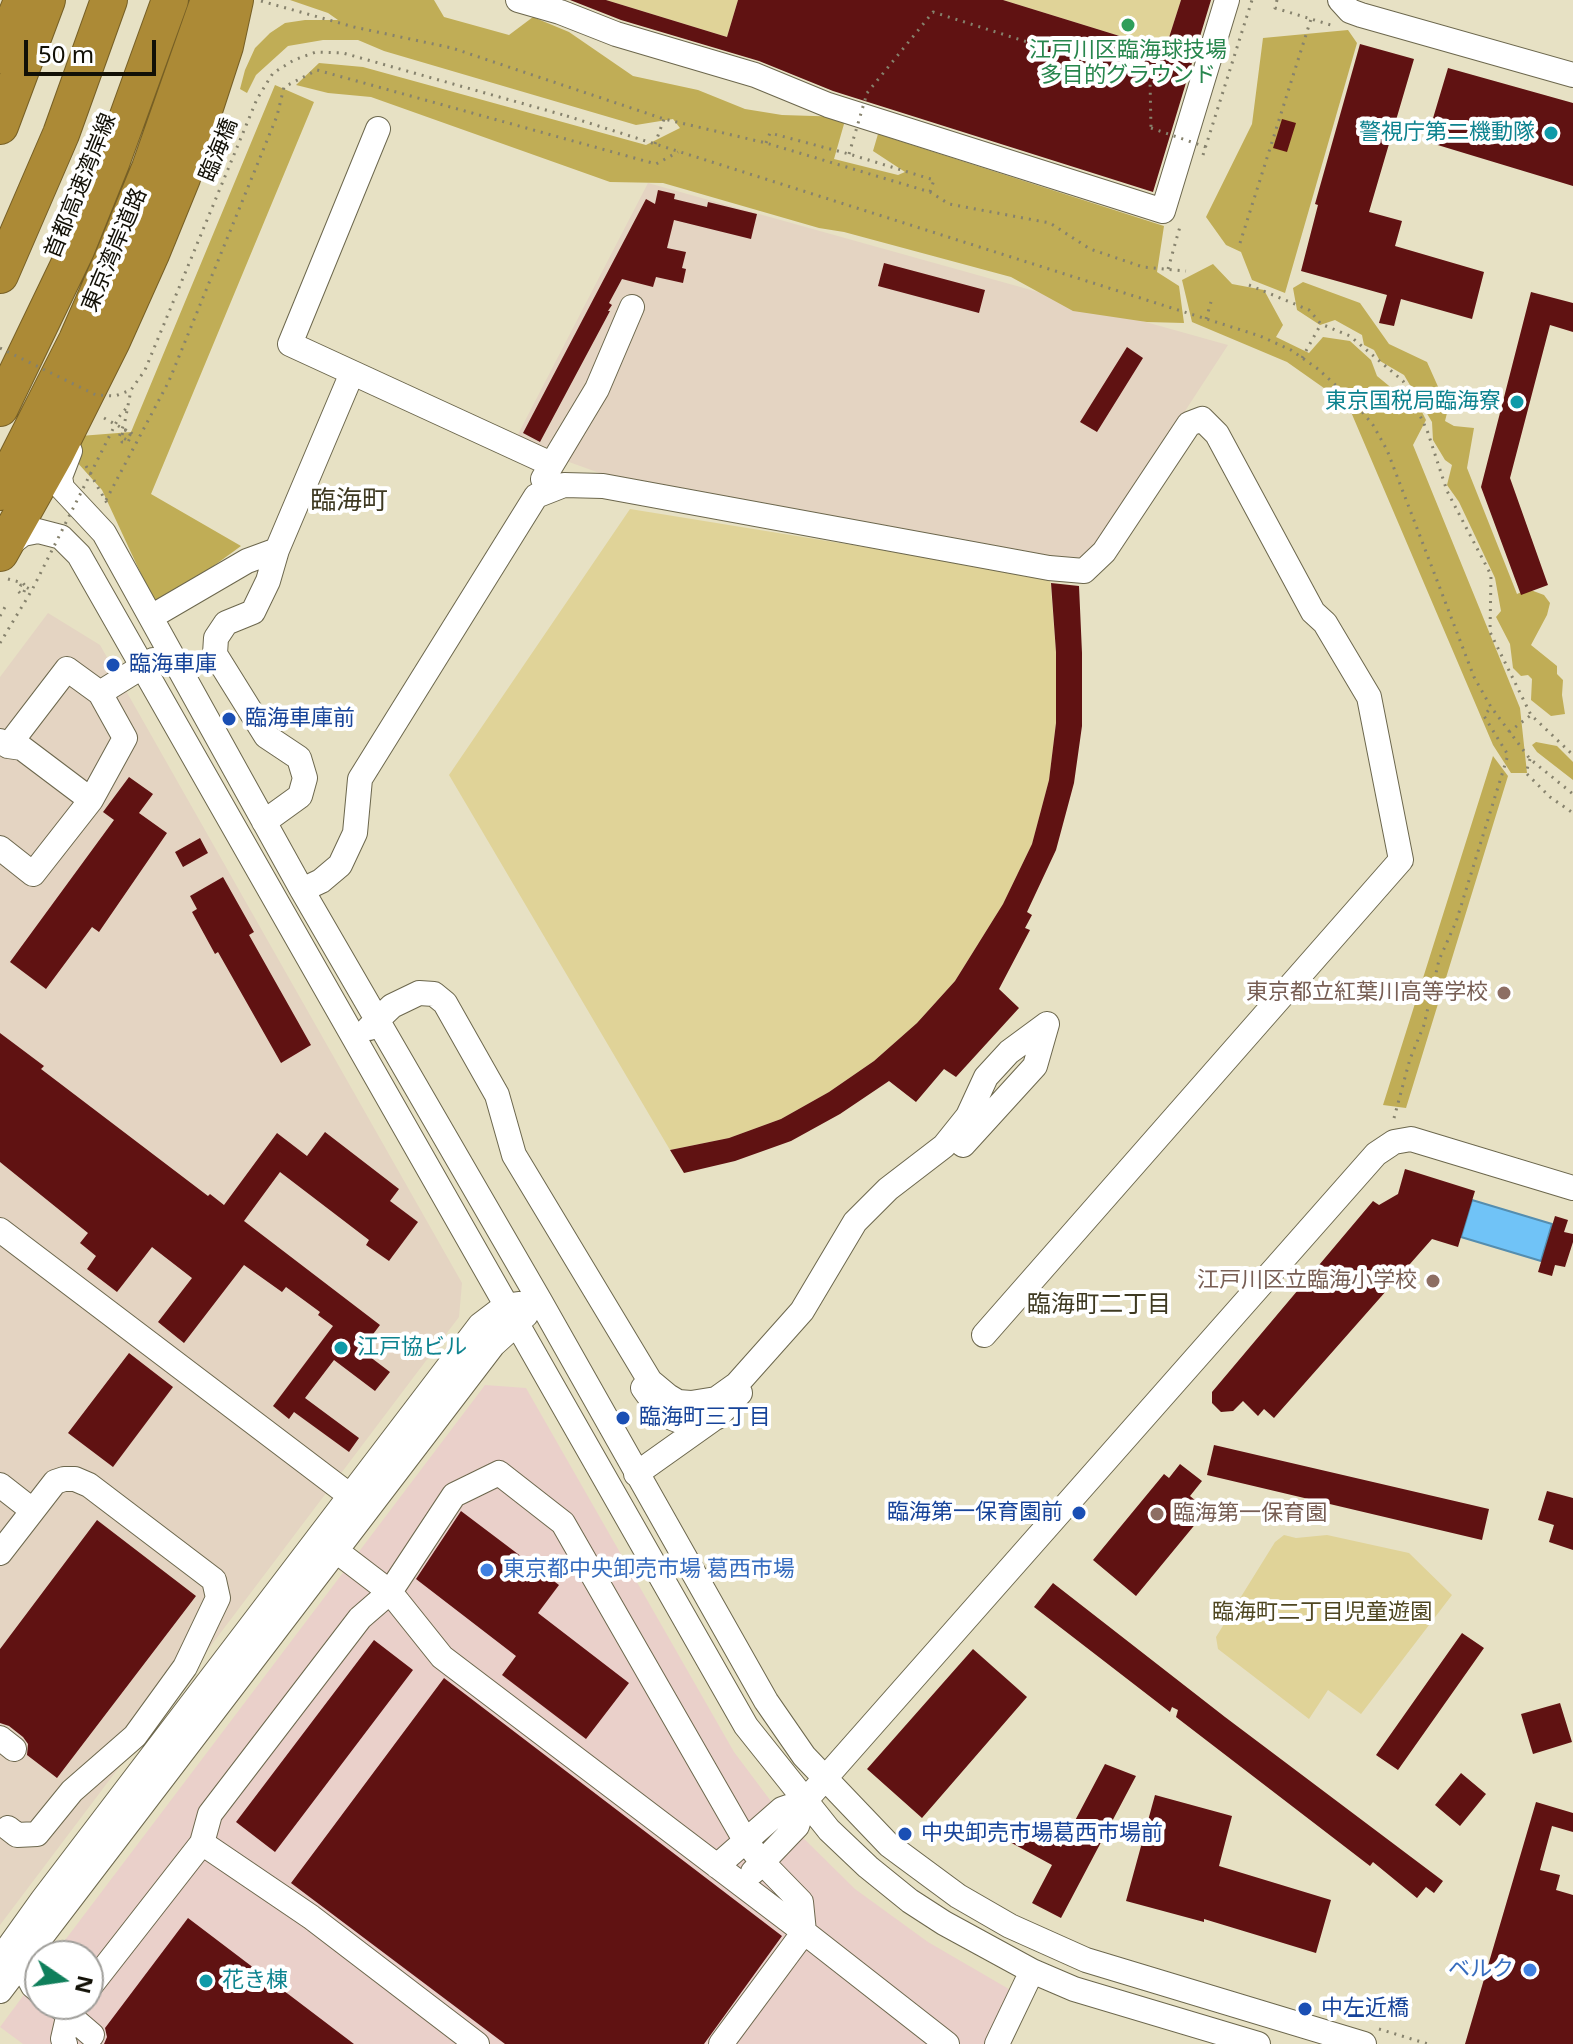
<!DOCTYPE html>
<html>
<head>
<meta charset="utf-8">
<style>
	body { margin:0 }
	#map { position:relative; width:1573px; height:2044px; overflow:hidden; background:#e7e1c4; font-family:"Noto Sans",sans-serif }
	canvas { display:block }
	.north { position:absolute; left:24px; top:1940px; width:80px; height:80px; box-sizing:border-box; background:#fff; border:2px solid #a09f9b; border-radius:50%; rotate:103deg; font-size:22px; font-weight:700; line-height:32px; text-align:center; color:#121006 }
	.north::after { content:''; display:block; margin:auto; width:28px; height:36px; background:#0f7f5b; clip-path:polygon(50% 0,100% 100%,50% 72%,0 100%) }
	.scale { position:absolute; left:24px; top:40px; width:132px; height:36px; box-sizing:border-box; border:4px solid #121006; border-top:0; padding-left:10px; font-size:24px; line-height:28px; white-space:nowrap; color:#121006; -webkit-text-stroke:6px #fff; paint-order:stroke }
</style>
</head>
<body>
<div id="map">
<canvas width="1573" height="2044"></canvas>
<div class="north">N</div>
<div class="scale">50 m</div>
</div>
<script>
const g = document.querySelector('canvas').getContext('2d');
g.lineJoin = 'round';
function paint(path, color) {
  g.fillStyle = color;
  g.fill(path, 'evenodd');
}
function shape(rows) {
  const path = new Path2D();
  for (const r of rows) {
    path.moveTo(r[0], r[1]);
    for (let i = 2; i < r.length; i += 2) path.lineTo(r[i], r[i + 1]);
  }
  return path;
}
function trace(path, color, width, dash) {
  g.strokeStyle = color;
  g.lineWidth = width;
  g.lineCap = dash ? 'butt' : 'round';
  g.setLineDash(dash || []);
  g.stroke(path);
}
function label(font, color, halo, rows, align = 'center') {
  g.font = font + ' "Noto Sans","Noto Sans JP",sans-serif';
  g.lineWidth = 8;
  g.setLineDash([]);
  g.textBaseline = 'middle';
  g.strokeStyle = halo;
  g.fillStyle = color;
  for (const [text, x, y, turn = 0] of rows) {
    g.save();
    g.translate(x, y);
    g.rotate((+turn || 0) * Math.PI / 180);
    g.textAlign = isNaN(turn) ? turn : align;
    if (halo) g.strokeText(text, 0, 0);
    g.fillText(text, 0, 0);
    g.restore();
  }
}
const commercial = shape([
	[485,1385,526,1388,734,1752,785,1820,855,1889,928,1942,1014,1992,989,2044,23,2044,0,2027,40,1973,40,2004,88,2004,88,1956,53,1956]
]);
const industrial = shape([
	[648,183,1228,345,1098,545,1078,560,1050,560,638,487,514,442],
	[48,613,100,645,462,1283,459,1317,0,1925,0,677]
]);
const green = shape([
	[606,0,738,0,727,37],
	[1003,0,1181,0,1165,50],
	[630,509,1050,577,1056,652,1056,723,1049,780,1032,844,1003,904,955,981,917,1023,874,1061,829,1092,781,1119,729,1138,670,1150,449,775],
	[1284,1535,1296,1538,1327,1535,1409,1553,1452,1595,1361,1714,1328,1690,1309,1719,1218,1649,1216,1637,1275,1542]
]);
const forest = shape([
	[290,0,434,0,444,17,509,35,533,17,569,32,633,76,698,90,745,109,782,115,846,117,834,159,898,175,905,172,873,151,878,134,1164,226,1157,272,1179,286,1184,323,1147,322,1073,311,1011,277,844,232,819,228,663,183,610,182,371,97,328,93,296,85,319,63,363,67,646,145,680,128,673,119,636,125,384,51,358,40,323,40,288,46,256,75,247,93,240,89,245,70,255,48,270,33,285,23,305,20,338,20,328,13],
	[1348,30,1357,43,1285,293,1252,280,1241,252,1226,245,1206,217,1252,124,1263,38],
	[275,85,314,102,151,494,241,546,171,597,154,602,102,490,76,461,80,436,131,432],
	[1213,264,1232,284,1264,290,1283,325,1276,337,1309,353,1323,337,1350,341,1371,360,1377,376,1394,390,1416,400,1426,420,1413,445,1520,708,1527,773,1511,773,1493,745,1348,405,1287,362,1192,322,1182,280],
	[1303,282,1360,303,1389,344,1427,362,1448,409,1445,421,1454,426,1474,428,1467,468,1517,594,1528,589,1544,595,1550,603,1547,615,1531,645,1557,666,1557,674,1563,680,1562,695,1565,714,1551,716,1531,700,1532,679,1528,675,1521,676,1513,668,1510,644,1496,617,1501,611,1495,578,1459,502,1447,485,1452,465,1445,460,1433,440,1432,422,1404,375,1380,361,1374,350,1364,345,1362,335,1335,320,1320,325,1297,310,1293,288],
	[1536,742,1557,746,1573,762,1573,780,1537,752,1532,745],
	[1493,756,1508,776,1406,1108,1383,1105]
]);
const water = shape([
	[1472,1200,1552,1224,1541,1261,1461,1237,1472,1200]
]);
const building = shape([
	[570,0,606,0,727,37,738,0,1003,0,1165,50,1181,0,1211,0,1153,192,833,91,759,61,621,20],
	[1360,44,1414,59,1369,212,1402,221,1395,246,1484,272,1472,319,1401,299,1394,326,1379,323,1387,295,1301,271,1318,205,1315,204],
	[1448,68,1573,103,1573,186,1431,143,1433,136,1428,135],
	[1282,119,1296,123,1287,152,1273,148],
	[658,190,675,194,674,199,707,207,708,202,757,214,751,239,674,220,667,248,686,252,682,268,686,269,683,283,656,277,653,287,622,279,609,303,612,305,608,311,610,311,540,442,523,433,646,199,655,204],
	[884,263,985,290,979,313,878,286],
	[1531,292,1573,303,1573,332,1550,325,1510,478,1548,585,1521,595,1481,487],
	[1127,347,1143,358,1097,432,1080,422],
	[1051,583,1079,586,1082,653,1082,726,1074,783,1056,850,1027,912,1032,915,1025,928,1030,930,999,989,1019,1008,956,1077,944,1069,916,1102,889,1081,840,1114,791,1141,735,1161,684,1173,670,1150,729,1138,781,1119,829,1092,874,1061,917,1023,955,981,1003,904,1032,844,1049,780,1056,723,1056,652],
	[129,777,153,794,139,813,167,833,99,932,92,927,46,989,10,962,114,820,103,812],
	[200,838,208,853,183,867,175,852],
	[223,877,254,932,249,935,311,1045,281,1063,218,952,215,954,192,912,197,909,190,896],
	[0,1033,44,1066,41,1069,208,1196,210,1194,224,1205,277,1133,307,1156,325,1132,399,1189,390,1201,418,1222,389,1261,366,1245,369,1240,280,1172,244,1221,380,1325,361,1350,390,1372,375,1391,334,1360,305,1398,359,1438,349,1452,294,1412,289,1419,273,1406,333,1326,318,1315,320,1312,286,1287,282,1292,244,1265,184,1343,158,1322,192,1278,152,1247,117,1292,87,1269,96,1256,80,1243,88,1233,0,1162],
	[1405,1169,1475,1191,1458,1247,1432,1239,1274,1418,1264,1409,1258,1416,1243,1401,1233,1411,1221,1412,1212,1403,1212,1392,1373,1201,1379,1205,1398,1194],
	[1555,1216,1568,1220,1564,1232,1573,1234,1573,1242,1565,1267,1555,1265,1552,1276,1538,1272],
	[129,1353,173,1387,113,1467,68,1433],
	[1214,1445,1489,1509,1482,1540,1207,1475],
	[1180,1464,1202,1481,1190,1496,1207,1510,1136,1596,1093,1560,1164,1474,1169,1478],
	[1547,1491,1573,1498,1573,1550,1549,1542,1554,1525,1538,1520],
	[461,1511,559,1585,538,1613,629,1683,586,1739,502,1675,516,1656,416,1579],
	[97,1520,196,1596,57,1778,27,1755,28,1744,23,1737,9,1726,0,1723,0,1649],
	[1053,1583,1225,1717,1443,1881,1434,1893,1426,1887,1417,1898,1373,1862,1370,1866,1176,1717,1178,1710,1172,1707,1170,1712,1034,1607],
	[1462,1633,1484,1648,1398,1770,1376,1755],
	[374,1640,413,1670,275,1852,236,1822],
	[973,1649,1027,1697,922,1818,867,1769],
	[444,1678,782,1936,704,2044,505,2044,291,1883],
	[1560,1703,1572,1742,1533,1754,1521,1714],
	[1105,1764,1136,1776,1061,1918,1032,1903,1052,1865,1008,1841,1017,1823,1061,1847],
	[1461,1773,1486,1794,1460,1826,1435,1805],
	[1155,1795,1232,1816,1219,1866,1331,1900,1316,1953,1204,1919,1204,1922,1126,1901],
	[1536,1802,1573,1813,1573,1832,1552,1826,1540,1870,1560,1875,1556,1890,1573,1895,1573,2044,1465,2044],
	[188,1918,354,2044,104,2044,107,2037,105,2028]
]);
const path = shape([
	[1277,0,1275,8,1334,26],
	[261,1,354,27,452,48,664,119,766,143,930,192,949,204,1050,223,1090,249,1143,267,1186,271],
	[867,93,933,12,1150,81,1151,128],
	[567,116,1260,336,1291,350,1318,369,1354,402,1373,425,1387,450,1474,677,1491,707,1530,759,1573,794],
	[766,143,770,133,849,154,934,180,930,192],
	[655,144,664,119],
	[1203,155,1252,0],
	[1240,243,1311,19],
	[1168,269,1181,223],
	[1249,285,1309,310,1321,324,1350,336,1403,381,1427,430,1447,491,1491,575,1490,632,1531,715,1573,755],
	[1206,319,1211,302],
	[1302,358,1321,324],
	[104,418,131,433,127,440,121,437,124,430],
	[125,421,131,390],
	[86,466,108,505],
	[106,500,169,381,277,116,284,87,317,70,656,164,678,152],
	[8,579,23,583,26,587,23,594,20,593],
	[0,616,5,607],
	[1509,732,1531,715],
	[1530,759,1526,773,1550,797,1573,813],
	[1394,1118,1410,1059,1424,1025,1439,960,1456,922,1508,755,1484,716,1491,707],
	[1379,2029,1428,2044]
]);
const minor = shape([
	[518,0,560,12,616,34,755,75,828,105,1163,211,1227,0],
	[1340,0,1350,11,1361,15,1573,75],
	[378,129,290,344,551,464],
	[70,451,60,477,62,488,104,533,302,890,540,1301,766,1701,804,1756,889,1845,958,1896,1010,1926,1086,1960,1364,2044],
	[543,479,597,389,632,307],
	[6,547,23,534,38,531,61,537,79,555,746,1726,829,1830,868,1867,910,1901,944,1923,1032,1971,1074,1989,1258,2044],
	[151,617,247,561,277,550,352,373],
	[100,693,153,660],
	[0,741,8,746,67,669,100,693,125,738,91,800,22,748,8,746],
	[264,822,300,796,305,778,299,758,266,736,215,654,216,638,226,623,253,612,268,581,277,550],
	[0,848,33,874,91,800],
	[302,890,321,881,340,865,355,833,360,779,536,496,564,485,603,486,1049,568,1084,571,1104,552,1189,424,1202,419,1217,434,1313,612,1325,623,1369,697,1401,860,984,1335],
	[369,1028,392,1006,419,993,434,994,445,1003,497,1095,514,1155,650,1381,668,1396,678,1402,691,1403,716,1399,737,1384,802,1311,855,1222,888,1189,944,1146,968,1116,986,1077,1009,1052,1047,1024],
	[963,1145,1035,1066,1047,1024],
	[0,1230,361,1504],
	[643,1388,656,1406,667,1416,687,1424,707,1422,717,1417,740,1393],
	[636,1474,712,1420],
	[0,1485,32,1510],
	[0,1553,55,1482,64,1479,75,1479,89,1485,214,1580,218,1598,185,1667,135,1736,72,1791,37,1834,17,1835,8,1828],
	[0,1738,14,1749],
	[202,1843,210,1814,360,1618,390,1592,335,1550],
	[717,1866,782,1809,805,1801],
	[753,1872,797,1826,805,1801,1376,1154,1394,1142,1411,1139,1573,1188],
	[0,1959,43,1899,480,1325,505,1306,520,1304],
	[21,1963,33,1986,40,1992],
	[88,1989,202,1843,311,1917,477,2044],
	[0,1991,493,1345,526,1315],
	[56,2004,92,2035],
	[65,2044,63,2039,69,2013,76,2004],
	[721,2044,804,1932,801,1902,761,1861,745,1840,563,1523,499,1473,454,1495,390,1592,442,1657,804,1932,947,2044],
	[997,2044,1032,1971]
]);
const highway = shape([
	[0,55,22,1],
	[0,126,47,0],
	[0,275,61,134,109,0],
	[0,408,76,250,111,163,170,0],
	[0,492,77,340,113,258,150,168,209,0],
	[0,553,55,455,112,341,151,254,182,178,225,46,235,0]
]);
const pathBridge = shape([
	[1151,128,1206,147],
	[849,154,867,93],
	[0,348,96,395,115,396,131,390,145,370,257,99,273,73,294,60,316,52,343,53,567,116],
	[124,430,129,430,132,434,128,442,122,442,119,437,125,421],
	[20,593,18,591,21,585,32,590],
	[0,643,32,590,119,417,128,406]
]);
const markers = [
	[1128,25,8,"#2e9e5b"],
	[1551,133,8,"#0f9aa8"],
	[1517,402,8,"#0f9aa8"],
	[113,665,8,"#1a4fb4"],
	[229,719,8,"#1a4fb4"],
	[1504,993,8,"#8d6e63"],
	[1433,1281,8,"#8d6e63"],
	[341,1348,8,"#0f9aa8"],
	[623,1418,8,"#1a4fb4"],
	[1079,1513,8,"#1a4fb4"],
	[1157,1514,8,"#8d6e63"],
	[487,1570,8,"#3f7fe0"],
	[905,1834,8,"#1a4fb4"],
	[1530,1970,8,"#3f7fe0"],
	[206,1981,8,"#0f9aa8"],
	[1305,2009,8,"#1a4fb4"]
];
const leisureNames = [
	["江戸川区臨海球技場",1128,51],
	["多目的グラウンド",1128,76]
];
const cultureNames = [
	["警視庁第二機動隊",1535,133],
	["東京国税局臨海寮",1501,402],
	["江戸協ビル",357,1348,"left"],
	["花き棟",222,1981,"left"]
];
const streetNames = [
	["臨海橋",219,150,-68],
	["首都高速湾岸線",81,186,-68],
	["東京湾岸道路",115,250,-67]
];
const transitNames = [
	["臨海車庫",129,665],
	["臨海車庫前",245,719],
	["臨海町三丁目",639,1418],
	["臨海第一保育園前",1063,1513,"right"],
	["中央卸売市場葛西市場前",921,1834],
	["中左近橋",1321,2009]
];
const educationNames = [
	["東京都立紅葉川高等学校",1488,993],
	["江戸川区立臨海小学校",1417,1281],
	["臨海第一保育園",1173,1514,"left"]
];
const shopNames = [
	["東京都中央卸売市場 葛西市場",503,1570],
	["ベルク",1514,1970,"right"]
];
const parkNames = [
	["臨海町二丁目児童遊園",1322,1613]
];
const neighbourhoodNames = [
	["臨海町二丁目",1099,1305]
];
const quarterNames = [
	["臨海町",349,502]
];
paint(commercial, '#ead0ca');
paint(industrial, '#e4d4c2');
paint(green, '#e0d398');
paint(forest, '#c0ad56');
paint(water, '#70c3f7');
trace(water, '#548daf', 2);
paint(building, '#601212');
trace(minor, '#6c674d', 26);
trace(highway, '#765f25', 38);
trace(path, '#86826d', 3, [2, 6]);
trace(minor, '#fff', 24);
trace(highway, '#ac8a36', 36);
trace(pathBridge, '#86826d', 3, [2, 6]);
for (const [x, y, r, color] of markers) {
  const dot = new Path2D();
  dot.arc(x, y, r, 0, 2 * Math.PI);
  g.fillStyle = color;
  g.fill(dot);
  trace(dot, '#fff', 3);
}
label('22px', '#27864d', '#fff', leisureNames);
label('22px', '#0d838f', '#fff', cultureNames, 'right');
label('22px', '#121006', '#fff', streetNames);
label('22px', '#164399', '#fff', transitNames, 'left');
label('22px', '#785e54', '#fff', educationNames, 'right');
label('22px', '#366cbe', '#fff', shopNames, 'left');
label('22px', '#4e4621', '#fff', parkNames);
label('24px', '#3e3921', '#fff', neighbourhoodNames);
label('26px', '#3e3921', '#fff', quarterNames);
</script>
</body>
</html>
